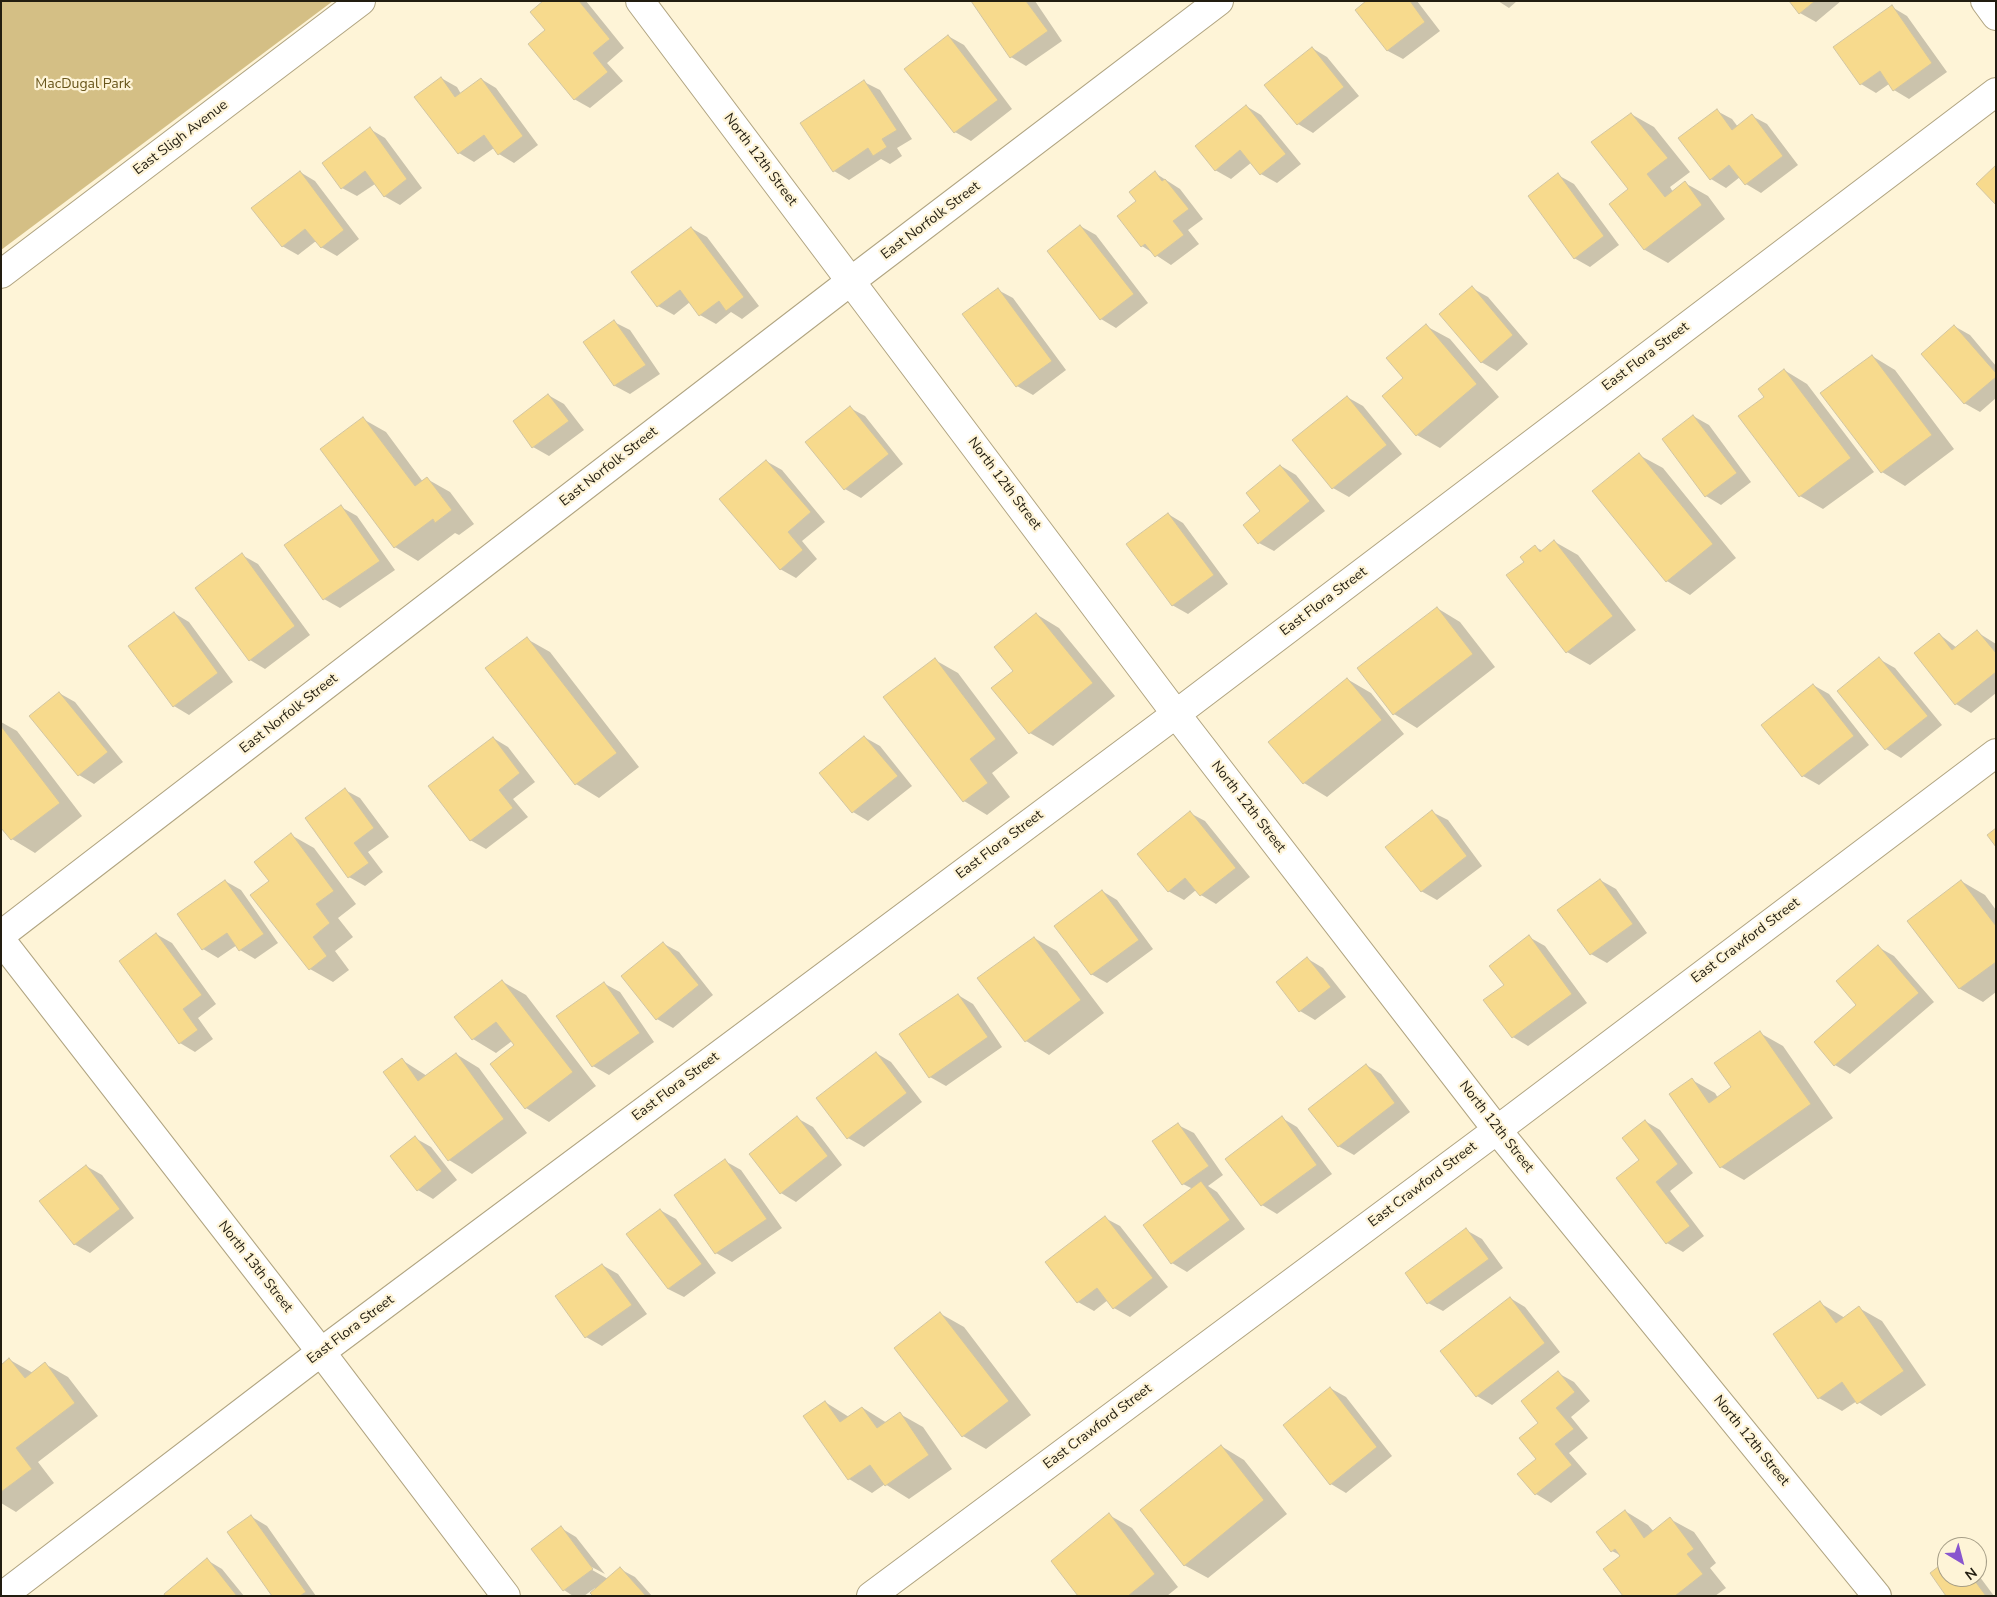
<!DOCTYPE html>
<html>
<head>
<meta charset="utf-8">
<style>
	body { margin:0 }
	#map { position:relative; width:1997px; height:1597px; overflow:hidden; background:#fef4d7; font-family:"Nunito Sans",sans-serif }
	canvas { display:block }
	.frame { position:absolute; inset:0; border:2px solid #221d10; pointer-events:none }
	.north { position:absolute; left:1937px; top:1537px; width:50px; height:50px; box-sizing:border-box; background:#fef4d7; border:1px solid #a69e87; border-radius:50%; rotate:143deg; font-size:14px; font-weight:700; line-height:20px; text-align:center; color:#221d10 }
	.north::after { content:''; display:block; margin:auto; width:18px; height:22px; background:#8956ce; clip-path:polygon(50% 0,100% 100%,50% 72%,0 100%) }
</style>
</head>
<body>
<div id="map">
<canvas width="1997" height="1597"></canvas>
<div class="frame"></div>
<div class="north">N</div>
</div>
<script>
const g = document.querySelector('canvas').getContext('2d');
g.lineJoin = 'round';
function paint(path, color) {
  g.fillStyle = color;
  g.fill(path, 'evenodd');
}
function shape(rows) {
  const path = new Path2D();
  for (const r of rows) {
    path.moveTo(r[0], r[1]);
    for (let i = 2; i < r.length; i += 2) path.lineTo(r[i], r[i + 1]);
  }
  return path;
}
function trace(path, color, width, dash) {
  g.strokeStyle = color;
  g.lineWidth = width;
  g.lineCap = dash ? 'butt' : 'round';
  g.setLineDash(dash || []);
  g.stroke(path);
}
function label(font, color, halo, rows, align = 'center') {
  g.font = font + ' "Nunito Sans",sans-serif';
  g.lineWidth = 4.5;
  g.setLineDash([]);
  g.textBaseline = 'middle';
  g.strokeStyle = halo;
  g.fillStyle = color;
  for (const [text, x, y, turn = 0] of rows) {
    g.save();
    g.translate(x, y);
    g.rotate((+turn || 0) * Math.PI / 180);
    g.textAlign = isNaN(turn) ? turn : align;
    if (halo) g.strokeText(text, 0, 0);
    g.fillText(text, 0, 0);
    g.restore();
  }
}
const green = shape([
	[1,1,333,1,1,250]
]);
const shadow = shape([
	[545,1,586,1,624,48,607,63,623,81,590,108,574,99,547,30],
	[972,1,1035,1,1062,41,1026,66,1011,57],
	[1368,1,1417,1,1440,31,1403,59,1388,51],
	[1498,1,1517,1,1509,8],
	[1791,1,1841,1,1816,22,1800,13],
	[1892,7,1907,16,1947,72,1909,99,1894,90,1889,84,1876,93,1861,84],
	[948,36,964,45,1012,109,971,141,955,132],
	[1312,48,1327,57,1359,96,1313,133,1298,124,1266,86],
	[441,78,457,87,461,94,481,79,496,88,538,145,514,163,499,154,494,148,474,162,459,153],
	[864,82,880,90,912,139,897,148,902,156,890,164,881,159,849,180,834,171],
	[1246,106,1261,115,1301,164,1277,183,1261,174,1252,162,1231,179,1215,170],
	[1717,111,1732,119,1738,127,1752,116,1767,124,1798,165,1761,193,1746,184,1740,177,1726,188,1711,179,1680,138],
	[1631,114,1654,127,1690,172,1670,187,1673,192,1685,183,1708,196,1725,219,1668,263,1645,250,1610,204,1630,189],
	[370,129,385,138,422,188,400,205,384,196,375,184,357,196,342,188],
	[300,172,315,181,359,239,337,256,321,247,316,241,298,255,282,246],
	[1155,173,1180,189,1203,219,1188,230,1199,244,1171,265,1142,246,1138,201],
	[1558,175,1574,184,1619,245,1590,267,1574,258],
	[1080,226,1096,235,1148,303,1116,328,1101,319],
	[691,228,707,237,759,306,742,319,731,312,716,324,700,315,690,302,674,315,658,306,633,272],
	[1472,288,1488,297,1528,344,1497,371,1481,362],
	[998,290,1013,298,1066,370,1033,395,1017,386],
	[614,322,630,330,660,374,630,394,615,386,585,342],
	[1426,326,1450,339,1499,397,1440,448,1417,435,1404,379],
	[1954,326,1970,335,1996,366,1996,398,1980,412,1964,403],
	[1872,356,1895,370,1954,449,1905,486,1882,472,1822,393],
	[1784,370,1807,384,1874,472,1823,509,1800,496,1765,397],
	[548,395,564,404,584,430,549,456,533,447],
	[1347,397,1363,406,1402,454,1349,497,1333,488],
	[850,408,865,416,903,464,861,498,845,489],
	[1693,416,1709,425,1751,482,1721,505,1706,496],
	[363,419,386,432,423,482,427,479,450,492,474,524,459,535,455,533,418,561,395,547,322,450],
	[1639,455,1663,468,1736,558,1690,595,1667,581],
	[766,461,782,470,825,522,802,541,817,559,796,578,780,569],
	[1281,466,1296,475,1325,511,1274,551,1259,543,1262,511],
	[341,507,357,516,395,570,340,608,324,599,286,545],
	[1168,514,1183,523,1228,584,1188,614,1172,605],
	[1555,542,1578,555,1636,630,1590,665,1567,652,1526,562,1535,547,1543,551],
	[242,555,258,564,310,635,265,669,250,660],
	[1437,608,1460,622,1495,667,1417,728,1394,714],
	[174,613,189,622,233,682,189,715,174,706],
	[1036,614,1059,628,1115,696,1053,746,1030,733,1015,671],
	[1977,632,1996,644,1996,693,1971,713,1956,704,1939,634,1957,648],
	[527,639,550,652,639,767,599,798,576,784,487,669],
	[1879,659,1895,668,1942,725,1901,758,1886,749,1839,692],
	[935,660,958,673,1018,753,992,773,1010,797,987,815,964,801],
	[1347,679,1371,693,1404,734,1327,797,1304,783,1270,742],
	[1813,685,1829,694,1869,745,1819,785,1803,776,1763,726],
	[59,693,75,702,123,762,94,784,79,775,31,717],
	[1,722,17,731,82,816,35,853,12,839,1,826],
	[864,737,880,746,912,786,868,821,853,812],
	[493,738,508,747,535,782,513,799,528,817,486,849,470,840],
	[345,790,360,798,389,837,368,852,383,872,365,886,349,877],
	[1432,812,1448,820,1482,866,1437,900,1421,891],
	[1190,813,1205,821,1250,877,1216,904,1201,895,1196,890,1184,900,1168,891],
	[291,835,314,848,356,904,338,918,353,937,335,951,349,970,333,982,310,969,270,881],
	[1600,880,1616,889,1647,933,1607,963,1591,954],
	[225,881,241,890,278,943,255,959,240,950,237,945,218,958,203,949],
	[1961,881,1985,895,1996,910,1996,992,1983,1002,1960,989],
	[1102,891,1117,900,1153,949,1107,983,1091,974],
	[156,934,172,943,216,1004,198,1018,213,1039,195,1052,180,1043],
	[1529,937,1545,946,1587,1003,1528,1046,1513,1037,1506,985],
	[1034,938,1057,951,1104,1013,1049,1055,1026,1041],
	[664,944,679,952,713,995,673,1028,657,1019,623,977],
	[1878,947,1894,956,1934,1002,1850,1074,1835,1065],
	[1308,959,1323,968,1346,997,1315,1020,1300,1011,1277,982],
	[503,982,526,995,596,1086,549,1122,526,1108,491,1064,515,1045,512,1041,496,1053,473,1039,456,1018],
	[605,984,620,992,654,1042,609,1075,593,1066],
	[958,995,973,1004,1002,1047,946,1086,930,1077,901,1035],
	[1760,1033,1783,1046,1833,1118,1744,1180,1721,1167,1692,1080,1715,1093,1718,1098,1733,1088],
	[876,1053,891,1062,922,1102,864,1147,848,1138],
	[456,1054,479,1068,527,1133,472,1174,449,1160,402,1060,427,1076],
	[1366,1065,1381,1074,1410,1112,1354,1155,1338,1146],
	[797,1118,813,1127,842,1165,796,1202,781,1193],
	[1282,1118,1297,1127,1332,1174,1277,1214,1262,1205],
	[1645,1121,1660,1130,1693,1173,1670,1191,1704,1236,1683,1252,1667,1243,1641,1160],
	[1178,1125,1194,1133,1223,1175,1208,1186,1217,1192,1245,1229,1187,1272,1172,1263,1193,1189,1183,1184],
	[415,1138,431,1147,457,1180,433,1199,418,1190],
	[725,1161,741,1170,782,1228,732,1262,716,1253,676,1196],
	[86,1166,102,1175,134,1218,90,1253,74,1244],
	[660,1210,676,1219,716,1273,684,1297,668,1289],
	[1105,1218,1120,1226,1168,1287,1130,1317,1114,1308,1108,1300,1094,1311,1078,1302],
	[1466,1230,1482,1239,1503,1268,1443,1311,1428,1303],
	[602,1265,618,1274,647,1314,602,1346,586,1337],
	[1510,1298,1525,1307,1560,1352,1492,1405,1477,1396],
	[1820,1303,1845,1318,1859,1308,1882,1321,1926,1385,1881,1416,1857,1401,1842,1411,1819,1398],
	[941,1314,964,1327,1031,1415,986,1449,963,1436],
	[10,1360,33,1373,45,1364,68,1377,98,1416,38,1462,54,1483,16,1512,1,1503,1,1366],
	[1558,1373,1574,1382,1590,1401,1571,1417,1588,1438,1569,1453,1587,1474,1551,1503,1536,1494,1540,1423],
	[1330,1388,1346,1397,1392,1456,1346,1493,1331,1484],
	[825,1402,849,1417,863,1408,887,1423,900,1414,923,1427,952,1469,909,1499,885,1484,872,1493,849,1479],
	[1221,1446,1244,1460,1287,1514,1208,1578,1184,1565],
	[1625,1511,1648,1525,1654,1532,1670,1519,1694,1532,1716,1563,1710,1568,1726,1588,1715,1596,1625,1596,1622,1556,1612,1551],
	[1109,1515,1132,1528,1178,1587,1167,1596,1080,1596],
	[252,1517,267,1526,316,1596,273,1596],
	[561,1528,576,1537,605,1574,588,1565,587,1567,608,1579,620,1569,635,1577,652,1596,594,1596,595,1588,584,1596,573,1596,564,1590,532,1549],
	[207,1560,222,1569,244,1596,167,1596],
	[1947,1562,1947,1577,1977,1577,1977,1573,1994,1596,1948,1596,1931,1573]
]);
const building = shape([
	[543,1,579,1,610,39,593,53,608,72,574,100,528,44,545,30,530,12,543,1],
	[971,1,1026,1,1048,31,1010,58,971,1],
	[1366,1,1410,1,1425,22,1387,51,1355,10,1366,1],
	[1789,1,1815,1,1799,14,1789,1],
	[1892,5,1932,63,1893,91,1880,71,1860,85,1833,47,1892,5],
	[948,35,998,100,954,133,904,69,948,35],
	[1312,47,1344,87,1297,125,1264,85,1312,47],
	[441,77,455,97,481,78,523,136,498,155,484,135,458,154,414,97,441,77],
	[864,80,897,130,882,139,887,147,873,156,868,148,833,172,800,123,864,80],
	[1246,105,1286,154,1260,175,1240,150,1215,171,1195,146,1246,105],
	[1717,109,1732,130,1752,114,1783,156,1745,185,1729,165,1710,180,1678,138,1717,109],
	[1631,113,1668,158,1647,174,1665,197,1685,181,1702,205,1644,250,1609,204,1628,189,1591,142,1631,113],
	[370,127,407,179,384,197,365,171,341,189,322,163,370,127],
	[1996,165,1996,205,1976,184,1996,165],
	[300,171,344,230,321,248,305,229,282,247,251,208,300,171],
	[1155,171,1162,181,1165,179,1189,209,1173,221,1184,235,1155,257,1145,244,1141,247,1117,216,1136,201,1129,192,1155,171],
	[1558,173,1604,236,1574,259,1528,196,1558,173],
	[1080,225,1134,294,1100,320,1047,251,1080,225],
	[691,227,744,297,726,311,719,301,699,316,680,290,657,307,631,272,691,227],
	[1472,286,1513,335,1481,363,1439,314,1472,286],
	[998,288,1052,361,1016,387,962,314,998,288],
	[614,320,646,365,614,386,583,342,614,320],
	[1426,324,1477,384,1416,436,1382,396,1403,378,1386,358,1426,324],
	[1954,325,1996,373,1996,377,1964,404,1921,354,1954,325],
	[1872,355,1932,435,1881,473,1820,393,1872,355],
	[1784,369,1851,458,1799,497,1738,416,1764,397,1758,389,1784,369],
	[548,394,569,421,532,448,513,421,548,394],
	[1347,396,1387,445,1332,489,1292,440,1347,396],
	[850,406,889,454,844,490,805,442,850,406],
	[1693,415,1737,473,1705,497,1662,439,1693,415],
	[363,417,415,486,427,477,452,510,435,523,433,519,394,548,320,449,363,417],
	[1639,453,1713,544,1666,582,1592,491,1639,453],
	[766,460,811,512,788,532,803,550,780,570,719,499,766,460],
	[1280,465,1310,501,1258,544,1243,525,1260,511,1246,493,1280,465],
	[341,505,380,561,323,600,284,545,341,505],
	[1168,513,1214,575,1172,606,1126,544,1168,513],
	[1554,540,1613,616,1566,653,1506,575,1524,562,1520,557,1535,545,1540,552,1554,540],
	[242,553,295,626,249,661,195,588,242,553],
	[1437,607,1473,654,1393,715,1357,668,1437,607],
	[174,612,218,673,173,707,128,646,174,612],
	[1036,613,1093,683,1029,734,991,688,1013,671,994,647,1036,613],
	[1977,630,1996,653,1996,672,1955,705,1914,653,1939,633,1952,650,1977,630],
	[527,637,617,753,575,785,485,668,527,637],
	[1879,657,1928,716,1885,750,1837,691,1879,657],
	[935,658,996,739,970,759,988,783,963,802,883,697,935,658],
	[1347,678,1382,720,1303,784,1268,742,1347,678],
	[1813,684,1854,736,1802,777,1761,725,1813,684],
	[59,692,108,752,78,776,29,716,59,692],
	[1,726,60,803,11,840,1,828,1,726],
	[864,736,898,776,852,813,819,773,864,736],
	[493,737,520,773,499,790,513,808,470,841,428,786,493,737],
	[345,788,374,828,354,843,369,863,348,878,305,818,345,788],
	[1432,810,1467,856,1421,892,1385,847,1432,810],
	[1190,811,1236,868,1200,896,1185,878,1168,892,1137,854,1190,811],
	[1996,828,1996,847,1987,835,1996,828],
	[291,833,334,891,316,904,330,923,313,937,327,956,309,970,250,895,269,881,254,862,291,833],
	[1600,879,1633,924,1590,955,1557,910,1600,879],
	[225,880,264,934,239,951,227,933,202,950,177,914,225,880],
	[1961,880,1996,926,1996,962,1959,989,1907,921,1961,880],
	[1102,890,1139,940,1091,975,1054,926,1102,890],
	[156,933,202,995,183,1009,198,1030,179,1044,119,961,156,933],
	[1529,935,1572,994,1512,1038,1483,1000,1504,985,1489,966,1529,935],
	[1034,937,1081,1000,1025,1042,977,978,1034,937],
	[663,942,699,985,656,1020,621,976,663,942],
	[1878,945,1919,993,1834,1066,1814,1042,1856,1005,1836,981,1878,945],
	[1307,957,1331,987,1299,1012,1276,982,1307,957],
	[502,980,573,1072,525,1109,490,1064,514,1045,496,1022,472,1040,454,1017,502,980],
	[604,982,640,1033,592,1067,556,1016,604,982],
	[958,994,988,1037,929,1078,899,1034,958,994],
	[1760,1031,1811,1104,1720,1168,1669,1094,1692,1078,1709,1103,1731,1087,1714,1063,1760,1031],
	[876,1052,907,1093,847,1139,816,1098,876,1052],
	[456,1053,504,1119,448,1161,383,1072,402,1058,418,1081,456,1053],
	[1366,1064,1395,1103,1338,1147,1308,1109,1366,1064],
	[797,1116,828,1156,780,1194,749,1154,797,1116],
	[1282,1116,1317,1165,1261,1206,1225,1159,1282,1116],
	[1645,1120,1678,1164,1656,1182,1690,1226,1666,1244,1616,1178,1639,1160,1622,1138,1645,1120],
	[1178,1123,1209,1166,1182,1185,1152,1141,1178,1123],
	[415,1136,442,1171,417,1191,390,1156,415,1136],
	[725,1159,767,1219,715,1254,674,1195,725,1159],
	[86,1165,120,1209,74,1245,39,1201,86,1165],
	[1201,1181,1230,1220,1171,1264,1143,1225,1201,1181],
	[660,1209,702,1264,668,1289,626,1234,660,1209],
	[1105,1216,1153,1278,1113,1309,1097,1288,1077,1303,1045,1262,1105,1216],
	[1466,1228,1489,1259,1427,1304,1405,1273,1466,1228],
	[602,1264,632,1305,585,1338,555,1296,602,1264],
	[1510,1297,1545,1343,1476,1397,1440,1351,1510,1297],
	[1820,1301,1836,1323,1859,1306,1904,1371,1857,1404,1842,1382,1818,1399,1773,1334,1820,1301],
	[940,1312,1009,1401,962,1437,894,1348,940,1312],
	[9,1358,25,1378,45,1362,75,1403,16,1448,32,1469,1,1492,1,1365,9,1358],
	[1558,1371,1575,1392,1556,1408,1574,1429,1555,1444,1572,1465,1535,1495,1517,1474,1536,1459,1519,1438,1538,1423,1521,1401,1558,1371],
	[1330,1387,1377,1447,1330,1485,1283,1425,1330,1387],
	[825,1401,840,1422,862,1407,877,1428,900,1412,929,1455,885,1486,870,1465,848,1480,803,1416,825,1401],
	[1221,1445,1264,1500,1184,1566,1140,1510,1221,1445],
	[1625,1510,1644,1538,1670,1517,1694,1549,1687,1554,1703,1574,1675,1596,1623,1596,1603,1569,1620,1556,1615,1549,1611,1552,1596,1532,1625,1510],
	[1109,1513,1155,1574,1128,1596,1078,1596,1051,1561,1109,1513],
	[251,1515,306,1592,300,1596,272,1596,227,1532,251,1515],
	[561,1526,593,1569,563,1591,531,1549,561,1526],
	[207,1558,237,1596,165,1596,164,1594,207,1558],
	[1947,1560,1947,1577,1972,1577,1986,1596,1946,1596,1930,1573,1947,1560],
	[620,1567,646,1596,593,1596,590,1593,620,1567]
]);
const street = shape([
	[640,1,1176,714,1497,1130,1877,1596],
	[1985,1,1996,16],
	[1,935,851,281,1219,1],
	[1,940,321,1352,506,1596],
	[2,1596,321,1352,1176,714,1996,92],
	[871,1596,1497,1130,1996,753]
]);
const secondary = shape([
	[1,274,361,1]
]);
const parkNames = [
	["MacDugal Park",83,85]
];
const streetNames = [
	["East Sligh Avenue",181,138,-37],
	["North 12th Street",760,160,53],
	["East Norfolk Street",931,221,-37],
	["East Flora Street",1646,357,-37],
	["East Norfolk Street",609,467,-38],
	["North 12th Street",1004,484,53],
	["East Flora Street",1324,602,-37],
	["East Norfolk Street",289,714,-38],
	["North 12th Street",1248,807,52],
	["East Flora Street",1000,845,-37],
	["East Crawford Street",1746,941,-37],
	["East Flora Street",676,1087,-37],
	["North 12th Street",1496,1127,52],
	["East Crawford Street",1423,1185,-37],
	["North 13th Street",255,1267,52],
	["East Flora Street",351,1330,-37],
	["East Crawford Street",1098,1427,-37],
	["North 12th Street",1751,1441,51]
];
paint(green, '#d4bf85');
paint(shadow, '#0003');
paint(building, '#f7da8d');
trace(building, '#d2c5a2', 1);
trace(street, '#b0a481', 30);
trace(secondary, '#b0a481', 30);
trace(street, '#fff', 28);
trace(secondary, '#fff', 28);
label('14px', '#68551b', '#fef4d7', parkNames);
label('14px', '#221d10', '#fef4d7', streetNames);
</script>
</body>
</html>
